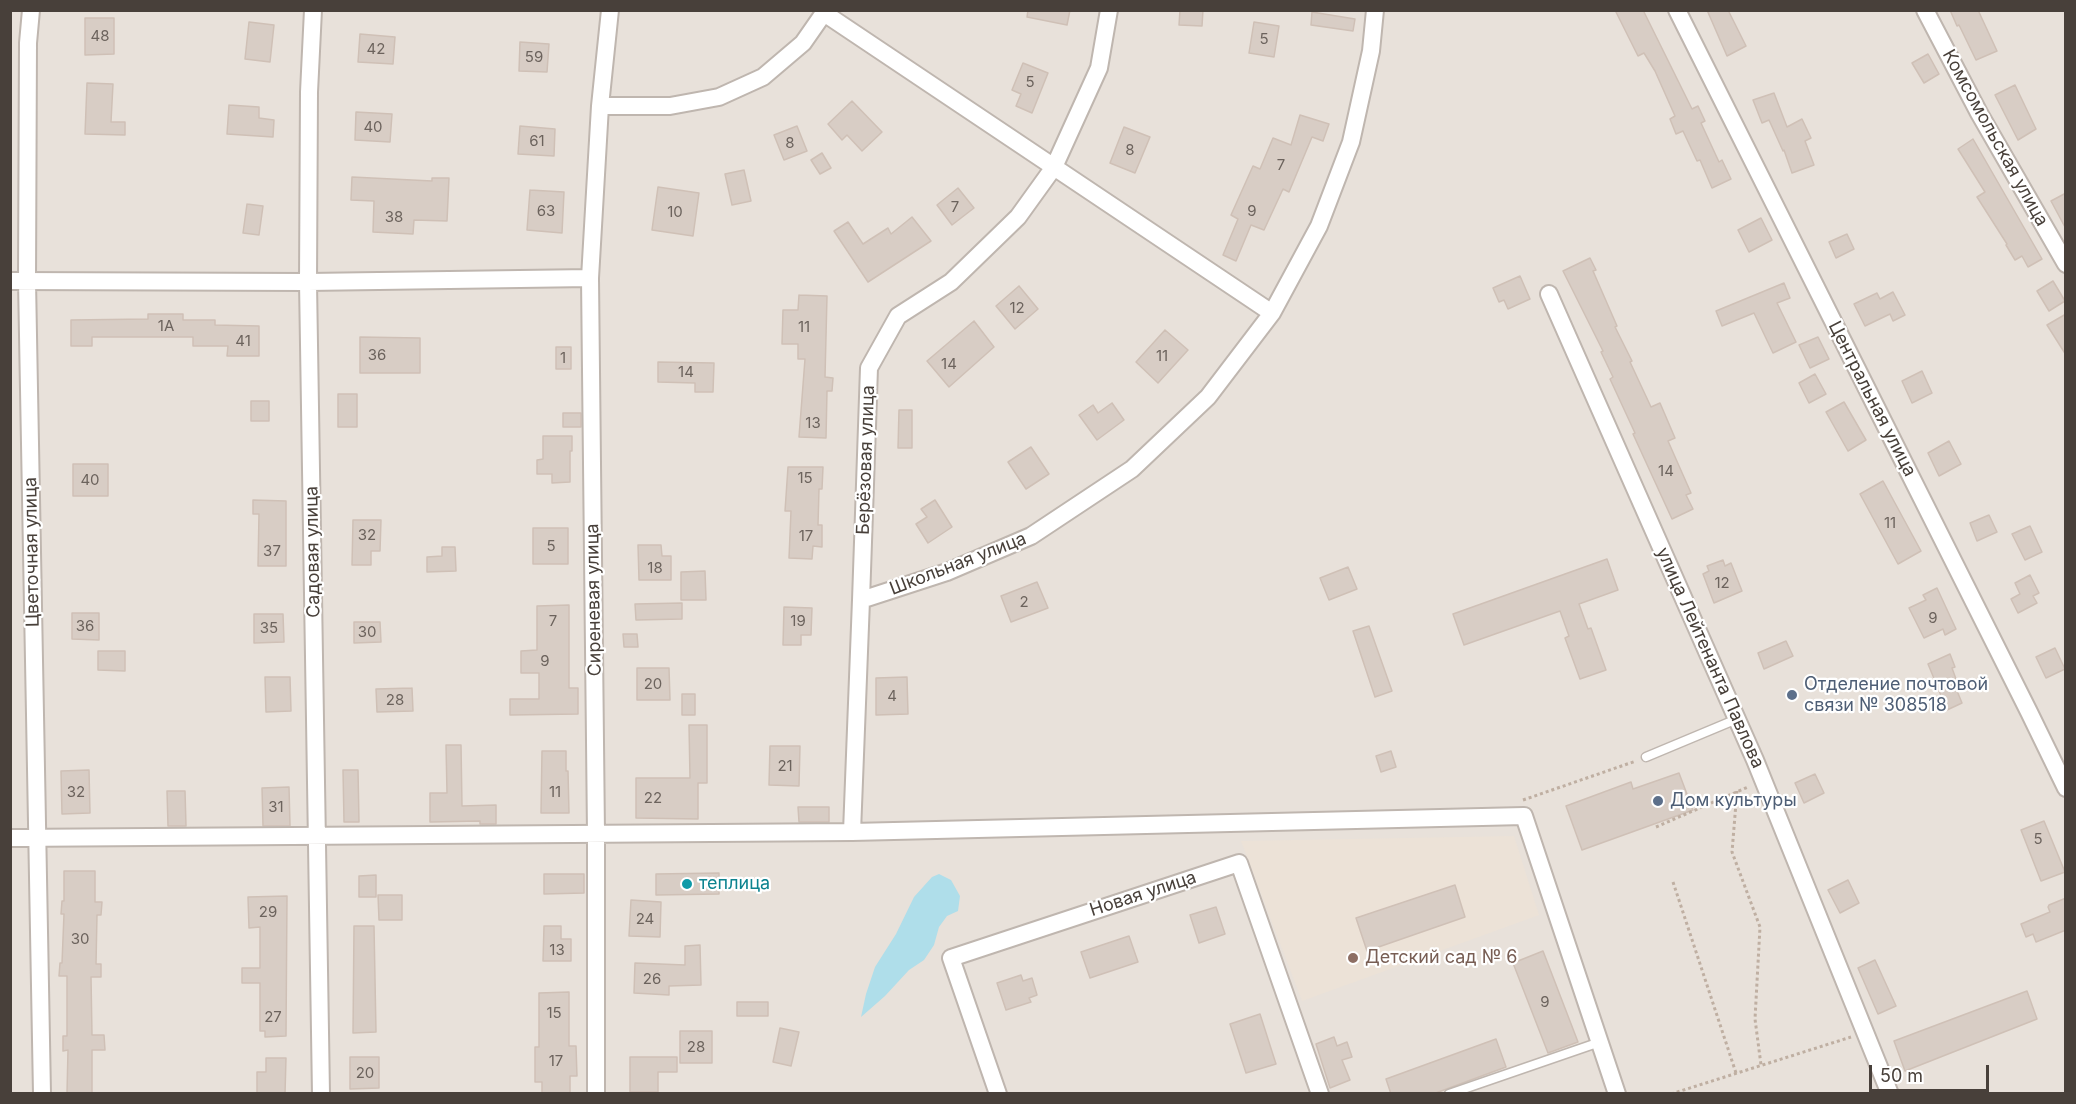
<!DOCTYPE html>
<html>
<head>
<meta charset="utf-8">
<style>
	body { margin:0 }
	#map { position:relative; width:2076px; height:1104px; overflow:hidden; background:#f4f0ec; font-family:Inter,sans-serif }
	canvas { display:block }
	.frame { position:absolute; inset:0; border:12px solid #48403a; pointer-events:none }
	.scale { position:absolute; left:1869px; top:1065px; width:120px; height:27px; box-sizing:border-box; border:3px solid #48403a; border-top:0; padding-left:8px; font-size:18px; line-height:21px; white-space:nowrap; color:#48403a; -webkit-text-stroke:4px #fff; paint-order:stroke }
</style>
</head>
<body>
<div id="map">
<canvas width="2076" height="1104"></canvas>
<div class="frame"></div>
<div class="scale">50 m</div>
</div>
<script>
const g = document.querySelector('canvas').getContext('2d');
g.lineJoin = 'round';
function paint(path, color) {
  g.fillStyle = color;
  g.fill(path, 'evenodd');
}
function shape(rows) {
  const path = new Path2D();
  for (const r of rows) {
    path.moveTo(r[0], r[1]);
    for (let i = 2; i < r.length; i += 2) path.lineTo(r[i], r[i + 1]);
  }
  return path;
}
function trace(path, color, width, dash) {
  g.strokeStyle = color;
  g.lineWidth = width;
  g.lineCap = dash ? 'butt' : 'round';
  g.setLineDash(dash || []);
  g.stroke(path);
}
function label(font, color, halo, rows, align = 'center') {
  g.font = font + ' Inter,sans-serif';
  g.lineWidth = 4.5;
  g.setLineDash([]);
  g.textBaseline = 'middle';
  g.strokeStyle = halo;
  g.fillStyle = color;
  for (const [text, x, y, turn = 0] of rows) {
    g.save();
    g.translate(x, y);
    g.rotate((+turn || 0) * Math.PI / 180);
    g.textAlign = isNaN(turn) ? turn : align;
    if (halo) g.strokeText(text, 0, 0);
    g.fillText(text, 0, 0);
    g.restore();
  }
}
const residential = shape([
	[10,11,2065,11,2065,1093,11,1093]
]);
const education = shape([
	[1514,836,1539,915,1302,1001,1241,841]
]);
const water = shape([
	[939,874,951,880,960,896,958,911,947,916,939,927,934,945,924,960,909,970,885,996,861,1017,866,994,875,967,896,934,914,897,932,877]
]);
const building = shape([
	[1028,10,1070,10,1067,25,1027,17,1028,10],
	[1180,10,1203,10,1202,26,1179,25,1180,10],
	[1615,10,1643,10,1692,109,1698,106,1705,121,1701,123,1719,162,1722,160,1731,179,1712,188,1700,160,1697,161,1683,131,1676,134,1670,119,1675,116,1655,71,1644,53,1638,56,1615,10],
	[1707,10,1728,10,1746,46,1727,56,1707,10],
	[1950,10,1978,10,1997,51,1976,60,1959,25,1957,26,1950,10],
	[1312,12,1355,19,1353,31,1311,25,1312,12],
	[85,18,114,18,114,54,85,55,85,18],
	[249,22,274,25,270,62,245,59,249,22],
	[1254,22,1279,26,1274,57,1249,53,1254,22],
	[360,34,395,37,393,64,358,62,360,34],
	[520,42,549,44,547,72,519,71,520,42],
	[1928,54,1939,74,1924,83,1912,63,1928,54],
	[1023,63,1048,73,1032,113,1016,106,1021,94,1012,90,1023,63],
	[87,83,113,84,111,122,125,122,125,135,85,134,87,83],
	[2015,85,2036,129,2018,140,1995,95,2015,85],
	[1774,93,1787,127,1802,119,1811,138,1805,141,1814,165,1792,173,1784,150,1783,151,1769,120,1762,123,1753,100,1774,93],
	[852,101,882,132,862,151,847,135,842,140,828,124,852,101],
	[229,105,259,107,259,118,274,120,273,137,227,134,229,105],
	[356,112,392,114,390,142,355,140,356,112],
	[1300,115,1329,124,1323,141,1312,137,1289,192,1283,189,1264,230,1251,225,1236,261,1223,255,1238,219,1231,215,1253,166,1260,169,1273,138,1291,145,1300,115],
	[520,126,555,129,554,156,518,154,520,126],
	[797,126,807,151,784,160,774,135,797,126],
	[1124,127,1150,137,1135,173,1110,163,1124,127],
	[1973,139,2042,259,2028,267,2022,256,2015,260,2006,245,2007,244,1977,197,1985,192,1958,149,1973,139],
	[822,153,831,168,820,174,811,160,822,153],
	[744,170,751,201,732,205,725,174,744,170],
	[352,177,432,181,432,178,449,178,447,221,414,220,413,234,373,232,374,201,351,200,352,177],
	[658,187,699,193,693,236,652,230,658,187],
	[958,188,974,208,952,225,937,205,958,188],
	[530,190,564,192,562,233,527,230,530,190],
	[2066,193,2066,229,2051,201,2066,193],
	[247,204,263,206,259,235,243,233,247,204],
	[912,217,931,241,868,282,834,231,848,222,863,244,888,228,891,234,912,217],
	[1761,218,1772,240,1749,252,1738,230,1761,218],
	[1847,234,1854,249,1836,258,1829,242,1847,234],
	[1590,258,1596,270,1593,271,1617,326,1615,327,1632,361,1630,362,1651,407,1660,403,1675,438,1668,441,1691,493,1686,495,1693,509,1672,519,1633,434,1635,433,1610,379,1613,377,1601,352,1603,351,1563,271,1590,258],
	[1520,276,1530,299,1508,309,1504,300,1499,302,1493,288,1520,276],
	[2053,281,2065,301,2049,311,2037,291,2053,281],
	[1784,283,1790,298,1777,303,1796,342,1773,353,1754,313,1722,326,1716,311,1784,283],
	[1019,286,1038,309,1015,329,996,306,1019,286],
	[1893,292,1905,315,1893,321,1890,314,1865,326,1854,304,1877,293,1880,299,1893,292],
	[799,295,827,296,825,377,833,378,832,391,827,391,826,438,799,437,805,359,798,359,798,344,782,344,783,310,798,310,799,295],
	[148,314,183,314,183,320,215,320,215,325,259,326,259,356,227,356,228,346,193,346,193,337,92,337,92,346,71,346,71,320,148,319,148,314],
	[2066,314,2066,355,2047,325,2066,314],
	[974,321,994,347,949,387,927,361,974,321],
	[1165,330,1188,350,1158,383,1136,362,1165,330],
	[360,337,420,338,420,373,360,373,360,337],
	[1818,337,1829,359,1810,368,1799,345,1818,337],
	[556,347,571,347,571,369,556,369,556,347],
	[658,362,714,363,713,392,695,392,695,383,658,382,658,362],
	[1922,371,1932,393,1912,403,1902,381,1922,371],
	[1815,374,1826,394,1809,403,1799,383,1815,374],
	[338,394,357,394,357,427,338,427,338,394],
	[251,401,269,401,269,421,251,421,251,401],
	[1844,402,1866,440,1848,451,1826,412,1844,402],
	[1112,403,1124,420,1097,440,1079,415,1093,405,1098,413,1112,403],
	[899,410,912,410,912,448,898,448,899,410],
	[563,413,581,413,581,427,563,427,563,413],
	[543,436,572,436,572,451,570,451,570,482,552,483,552,474,537,474,537,460,543,459,543,436],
	[1949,441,1961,464,1939,476,1928,453,1949,441],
	[1031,447,1049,474,1026,489,1008,462,1031,447],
	[73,464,108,464,108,496,73,496,73,464],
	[788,467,823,467,822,489,819,489,818,525,822,525,822,547,813,546,812,559,789,558,791,511,785,511,788,467],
	[1883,481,1921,551,1898,564,1860,494,1883,481],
	[253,500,286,501,286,566,258,566,259,514,253,514,253,500],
	[935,500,952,527,928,543,916,524,927,517,921,509,935,500],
	[1989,515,1997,532,1977,541,1970,523,1989,515],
	[353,520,381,520,380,551,371,551,371,565,352,565,353,520],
	[2030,526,2042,552,2025,560,2012,534,2030,526],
	[533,528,568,528,568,564,533,564,533,528],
	[638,545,661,545,662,556,671,556,671,580,639,580,638,545],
	[442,547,455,547,456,571,427,572,427,557,442,556,442,547],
	[1607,559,1618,590,1579,604,1588,629,1591,628,1606,670,1580,679,1565,638,1569,636,1560,611,1464,645,1453,614,1607,559],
	[1723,560,1725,566,1731,563,1742,591,1714,603,1703,574,1709,571,1707,566,1723,560],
	[1348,567,1357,589,1329,600,1320,578,1348,567],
	[705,571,706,600,681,600,681,572,705,571],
	[2030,575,2039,593,2033,596,2037,603,2018,613,2011,599,2020,594,2015,583,2030,575],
	[1037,582,1048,608,1011,622,1001,596,1037,582],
	[1937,588,1956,629,1945,635,1943,629,1924,638,1909,608,1926,600,1923,595,1937,588],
	[682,603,682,619,636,620,635,604,682,603],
	[569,605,569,688,578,688,578,714,510,715,510,699,539,699,539,673,521,673,521,651,537,650,537,606,569,605],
	[784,607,812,608,811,635,801,635,801,645,783,645,784,607],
	[72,613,99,613,99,640,72,639,72,613],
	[254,614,283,614,284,642,254,643,254,614],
	[354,622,380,622,381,642,354,643,354,622],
	[1369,626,1392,691,1375,697,1353,631,1369,626],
	[623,634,637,634,638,647,624,647,623,634],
	[1786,641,1793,656,1764,669,1758,653,1786,641],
	[2055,648,2065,669,2046,678,2036,657,2055,648],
	[98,651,125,651,125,671,98,670,98,651],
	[1950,654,1955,667,1952,668,1956,679,1953,681,1962,703,1947,710,1928,664,1950,654],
	[637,668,669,668,670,700,637,700,637,668],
	[265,677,290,677,291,711,266,712,265,677],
	[907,677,908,714,876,715,876,678,907,677],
	[412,688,413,711,377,712,376,689,412,688],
	[682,694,695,694,695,715,682,715,682,694],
	[689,725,707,725,707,783,698,783,698,819,636,818,636,778,690,778,689,725],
	[446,745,461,745,462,806,496,805,496,824,480,824,480,821,430,822,430,793,447,793,446,745],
	[770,746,800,746,799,786,769,785,770,746],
	[542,751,566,751,566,771,568,771,569,813,541,813,542,751],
	[1391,751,1396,767,1381,772,1376,756,1391,751],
	[89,770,90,813,62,814,61,771,89,770],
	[343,770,358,770,359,822,344,822,343,770],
	[1679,773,1693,810,1582,850,1566,806,1631,782,1633,789,1679,773],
	[1815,774,1824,793,1804,803,1795,783,1815,774],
	[289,787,290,826,263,826,262,788,289,787],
	[167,791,185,791,186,826,168,826,167,791],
	[798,807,829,807,829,822,799,822,798,807],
	[2044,821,2065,872,2041,881,2021,830,2044,821],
	[64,871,95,871,95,902,102,902,101,915,97,915,96,964,101,964,101,977,91,977,92,1035,104,1035,105,1050,92,1050,92,1093,67,1093,68,1050,63,1051,63,1036,67,1036,67,976,59,976,60,963,62,963,64,914,61,914,62,901,64,901,64,871],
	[719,873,719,894,656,895,656,874,719,873],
	[544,874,584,874,584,893,544,894,544,874],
	[376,875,376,897,359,897,359,876,376,875],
	[1848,880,1859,903,1840,913,1828,890,1848,880],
	[1455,885,1465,917,1367,951,1356,918,1455,885],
	[378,895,402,895,402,920,379,920,378,895],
	[287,896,286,1036,265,1037,265,1031,260,1031,260,983,242,983,242,968,260,968,260,927,249,928,248,897,287,896],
	[2066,898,2066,930,2036,942,2033,934,2026,937,2021,924,2050,912,2048,907,2049,905,2066,898],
	[631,900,661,902,660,937,629,936,631,900],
	[1216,907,1225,934,1199,943,1190,915,1216,907],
	[354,926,374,926,376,1032,353,1033,354,926],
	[544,926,561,926,561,939,571,939,571,961,543,961,544,926],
	[1129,936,1138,962,1090,978,1081,952,1129,936],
	[700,945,701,985,669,986,669,995,634,993,635,963,685,965,685,946,700,945],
	[1543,951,1578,1042,1548,1053,1513,963,1543,951],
	[1875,960,1896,1006,1878,1014,1858,968,1875,960],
	[1021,975,1023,981,1032,978,1037,995,1029,998,1031,1002,1006,1010,997,983,1021,975],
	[2027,991,2037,1019,1905,1071,1894,1041,2027,991],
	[569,992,569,1046,576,1046,577,1076,570,1076,570,1094,542,1094,542,1082,535,1082,535,1047,539,1047,539,993,569,992],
	[737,1002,768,1002,768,1016,737,1016,737,1002],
	[1260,1014,1276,1064,1246,1073,1230,1024,1260,1014],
	[780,1028,799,1032,791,1066,773,1062,780,1028],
	[680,1031,712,1031,712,1063,680,1063,680,1031],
	[1334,1037,1337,1046,1347,1042,1352,1057,1342,1060,1350,1080,1330,1088,1316,1044,1334,1037],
	[1496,1039,1506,1067,1433,1094,1391,1094,1386,1079,1496,1039],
	[350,1057,379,1057,379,1088,350,1089,350,1057],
	[630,1057,677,1057,677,1072,658,1072,658,1092,630,1092,630,1057],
	[266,1058,286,1058,285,1094,257,1094,257,1072,266,1072,266,1058]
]);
const path = shape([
	[1737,791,1732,852,1760,927,1755,1019,1761,1065],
	[1523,800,1636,761],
	[1656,827,1748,787],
	[1673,882,1736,1073],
	[1671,1094,1851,1037]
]);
const service = shape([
	[1646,757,1737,719],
	[1449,1094,1600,1042]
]);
const minor = shape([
	[31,10,28,43,27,281,42,1094],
	[313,10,309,92,308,282,321,1094],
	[1677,10,2029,712,2066,788],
	[1925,10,1979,113,2066,264],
	[824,13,1272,313],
	[600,106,670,106,719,97,763,77,803,43,826,10],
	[10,281,308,282,590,278],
	[1549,294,1755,760,1890,1094],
	[861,600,869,368,898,316,951,282,1018,217,1054,167,1099,68,1109,10],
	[852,832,861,600,947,572,1031,536,1132,469,1208,397,1272,313,1319,226,1351,142,1371,51,1375,10],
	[10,838,852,832,1524,816,1617,1094],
	[596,1094,596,834,590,278,600,106,610,10],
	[998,1094,951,958,1239,863,1320,1094]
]);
const markers = [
	[1792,695,6,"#5c6f8a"],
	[1658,801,6,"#5c6f8a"],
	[687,884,6,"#0f9aa8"],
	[1353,958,6,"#8d6e63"]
];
const numberNames = [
	["48",100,36],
	["5",1264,39],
	["42",376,49],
	["59",534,57],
	["5",1030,82],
	["40",373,127],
	["61",537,141],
	["8",790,143],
	["8",1130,150],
	["7",1281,165],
	["7",955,207],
	["63",546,211],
	["9",1252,211],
	["10",675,212],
	["38",394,217],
	["12",1017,308],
	["1А",166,326],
	["11",804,327],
	["41",243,341],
	["36",377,355],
	["11",1162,356],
	["1",563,358],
	["14",949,364],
	["14",686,372],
	["13",813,423],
	["14",1666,471],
	["15",805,478],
	["40",90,480],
	["11",1890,523],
	["32",367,535],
	["17",806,536],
	["5",551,546],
	["37",272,551],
	["18",655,568],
	["12",1722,583],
	["2",1024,602],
	["9",1933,618],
	["7",553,621],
	["19",798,621],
	["36",85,626],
	["35",269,628],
	["30",367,632],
	["9",545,661],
	["20",653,684],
	["4",892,696],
	["28",395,700],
	["21",785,766],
	["32",76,792],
	["11",555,792],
	["22",653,798],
	["31",276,807],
	["5",2038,839],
	["29",268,912],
	["24",645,919],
	["30",80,939],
	["13",557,950],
	["26",652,979],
	["9",1545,1002],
	["15",554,1013],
	["27",273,1017],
	["28",696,1047],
	["17",556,1061],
	["20",365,1073]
];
const streetNames = [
	["Комсомольская улица",1995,138,61],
	["Центральная улица",1872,399,63],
	["Берёзовая улица",866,460,-88],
	["Цветочная улица",32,552,-91],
	["Садовая улица",313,552,-91],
	["Школьная улица",958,564,-21],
	["Сиреневая улица",594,600,-91],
	["улица Лейтенанта Павлова",1710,658,66],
	["Новая улица",1143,894,-18]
];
const serviceNames = [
	["Отделение почтовой",1804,685],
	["связи № 308518",1804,706],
	["Дом культуры",1670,801]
];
const cultureNames = [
	["теплица",699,884]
];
const educationNames = [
	["Детский сад № 6",1365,958]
];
paint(residential, '#e8e1da');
paint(education, '#ece2d7');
paint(water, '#afdeea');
paint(building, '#d8cdc5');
trace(building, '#cfc0b6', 1.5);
trace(service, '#bfb6af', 11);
trace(minor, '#bfb6af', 20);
trace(path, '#bfafa2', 3, [3, 3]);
trace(service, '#fff', 8);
trace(minor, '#fff', 16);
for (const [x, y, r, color] of markers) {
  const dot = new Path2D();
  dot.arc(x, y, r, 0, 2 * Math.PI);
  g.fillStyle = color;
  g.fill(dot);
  trace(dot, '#fff', 2);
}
label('15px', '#6c635d', null, numberNames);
label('18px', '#48403a', '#fff', streetNames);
label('18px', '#4e5e75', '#fff', serviceNames, 'left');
label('18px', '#0d838f', '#fff', cultureNames, 'left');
label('18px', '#785e54', '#fff', educationNames, 'left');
</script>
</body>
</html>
